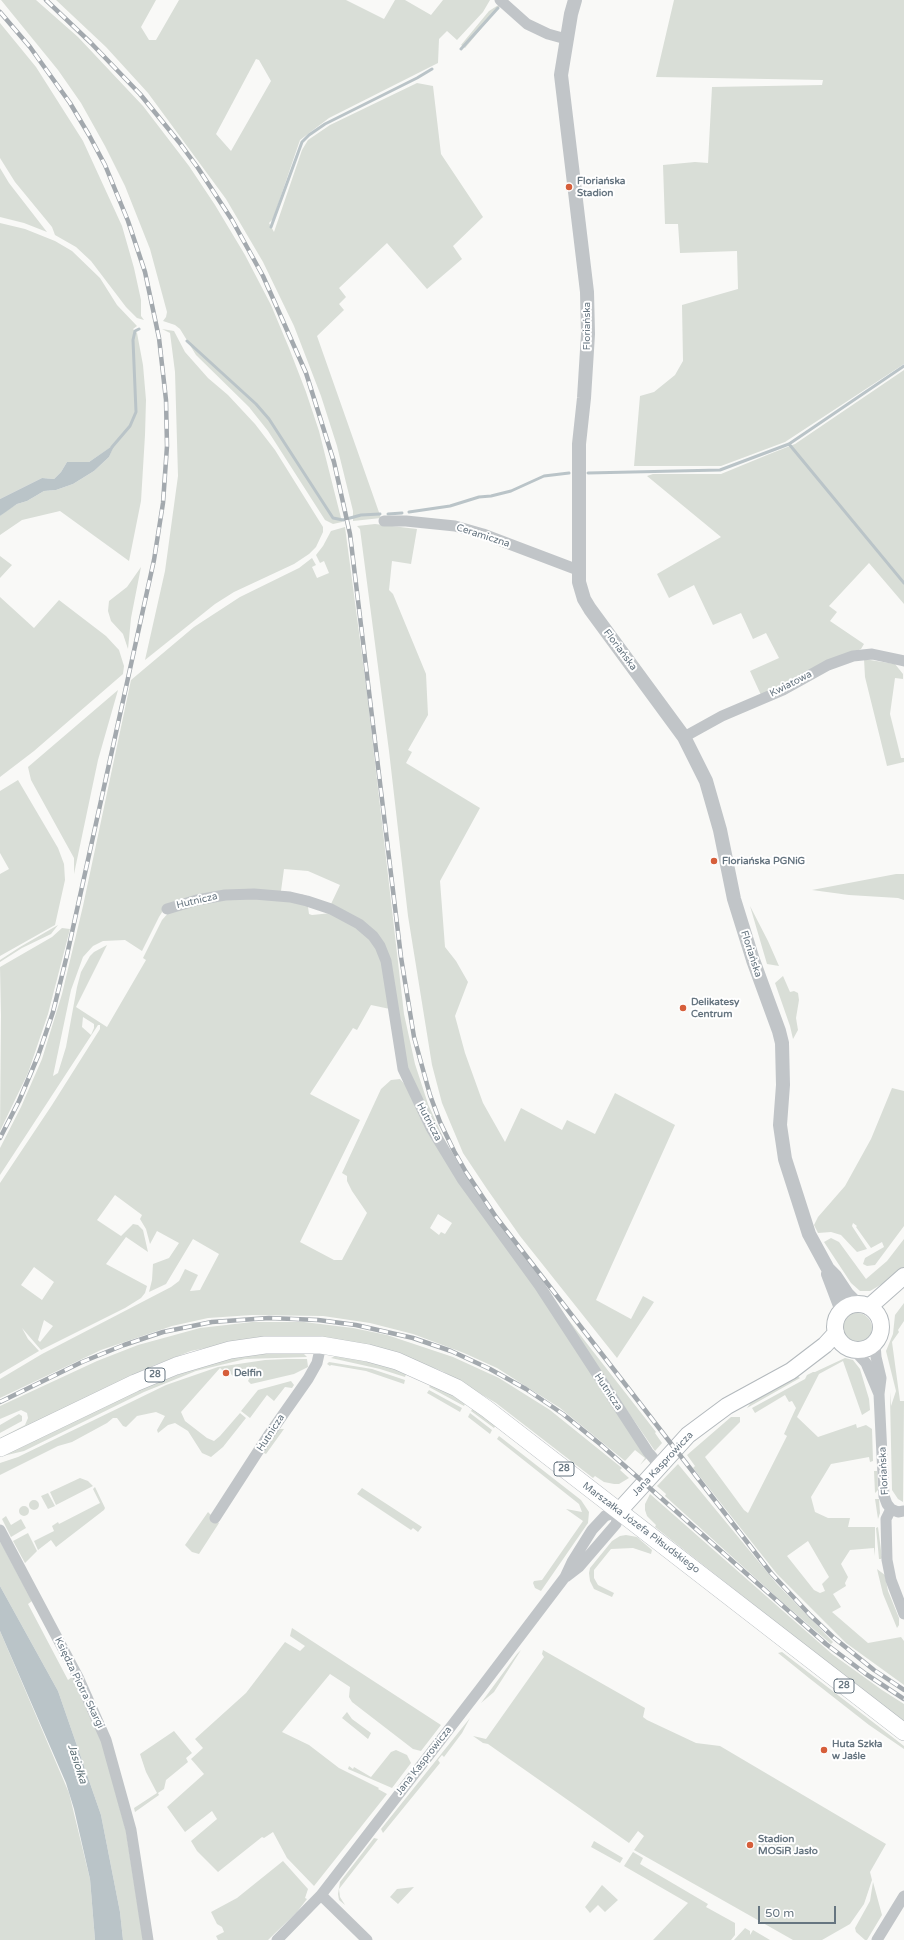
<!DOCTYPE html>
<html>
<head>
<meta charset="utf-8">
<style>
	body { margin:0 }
	#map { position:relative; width:904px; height:1940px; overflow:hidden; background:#f9f9f7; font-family:"Varela Round",sans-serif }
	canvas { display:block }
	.scale { position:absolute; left:758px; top:1906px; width:78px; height:18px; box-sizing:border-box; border:2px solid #667580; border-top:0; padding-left:5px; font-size:12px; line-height:14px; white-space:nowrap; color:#667580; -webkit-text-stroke:3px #fff; paint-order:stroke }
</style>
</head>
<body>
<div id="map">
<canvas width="904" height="1940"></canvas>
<div class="scale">50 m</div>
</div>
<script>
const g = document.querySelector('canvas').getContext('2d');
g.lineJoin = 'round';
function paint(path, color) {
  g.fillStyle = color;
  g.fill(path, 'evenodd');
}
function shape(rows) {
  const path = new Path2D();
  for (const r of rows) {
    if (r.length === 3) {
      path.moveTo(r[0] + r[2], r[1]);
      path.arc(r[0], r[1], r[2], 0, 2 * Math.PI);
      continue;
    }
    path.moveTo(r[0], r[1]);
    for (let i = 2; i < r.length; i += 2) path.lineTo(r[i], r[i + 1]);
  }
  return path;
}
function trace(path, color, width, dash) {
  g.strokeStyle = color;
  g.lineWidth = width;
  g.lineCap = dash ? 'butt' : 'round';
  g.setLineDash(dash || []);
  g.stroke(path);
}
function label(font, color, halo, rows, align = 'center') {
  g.font = font + ' "Varela Round",sans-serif';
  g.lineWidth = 4;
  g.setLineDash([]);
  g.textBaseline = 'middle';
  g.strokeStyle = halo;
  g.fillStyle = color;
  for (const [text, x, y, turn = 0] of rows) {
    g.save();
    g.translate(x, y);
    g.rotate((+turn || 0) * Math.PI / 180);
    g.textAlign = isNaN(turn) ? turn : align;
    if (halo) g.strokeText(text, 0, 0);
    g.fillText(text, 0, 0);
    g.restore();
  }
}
const green = shape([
	[1,0,36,0,78,37,143,106,189,166,215,205,245,255,271,305,289,348,306,392,319,431,342,522,333,524,325,520,268,431,249,407,196,355,180,329,175,325,163,321,166,317,167,312,150,249,125,186,105,146,81,103,58,70],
	[56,0,156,0,141,27,149,40,156,40,179,0,346,0,384,19,395,0,405,0,431,15,443,0,490,0,483,12,457,40,447,31,439,39,438,63,329,118,300,140,273,219,269,223,274,232,302,150,308,140,330,125,417,83,433,86,441,154,483,217,453,246,462,259,427,289,387,243,339,288,346,297,339,304,344,310,317,336,381,518,353,521,353,511,337,446,321,396,294,326,263,262,226,199,148,93,106,47],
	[256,59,259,60,271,81,231,151,216,134],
	[674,0,904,0,904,364,785,442,721,466,634,466,640,396,654,392,675,375,683,361,682,305,738,289,737,251,680,253,678,224,665,224,663,165,695,162,708,163,712,87,822,85,823,80,656,77],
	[500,4,501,5,465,48,461,45,489,11],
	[0,23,36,67,83,141,122,226,134,268,141,300,141,316,144,320,137,318,126,307,91,261,76,247,55,235,52,227,15,182,0,158],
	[0,168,9,183,47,232,24,223,0,217],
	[0,223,25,229,55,241,72,251,100,278,117,305,137,326,133,329,137,333,143,365,146,400,145,435,141,501,129,561,60,511,22,520,0,535,0,516,6,511,17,504,27,501,44,491,56,490,73,484,94,471,109,457,114,445,89,462,67,462,61,472,54,479,42,478,0,499],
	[162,329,174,331,185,352,208,378,228,395,255,424,275,450,323,527,323,532,316,547,309,554,294,564,234,592,215,604,145,660,165,571,178,476,175,372,170,333],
	[904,370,904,604,869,563,829,606,837,612,830,621,864,644,861,649,828,663,761,695,750,671,779,658,766,633,753,639,741,613,713,625,694,585,669,598,657,574,721,537,647,476,653,474,721,474,772,453,795,444],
	[375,524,417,529,411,564,392,561,389,590,393,594,426,674,428,715,408,750,412,752,406,763,480,808,440,881,445,947,456,961,468,982,455,1016,465,1053,483,1103,505,1142,521,1108,562,1130,567,1120,595,1134,615,1093,675,1125,596,1300,631,1319,643,1296,654,1302,617,1358,520,1236,487,1189,463,1153,442,1103,432,1065,408,916,389,751,360,529,357,526],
	[345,527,367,693,404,1014,415,1064,428,1104,442,1135,465,1178,435,1132,406,1066,400,1042,390,965,380,942,368,927,353,917,303,897,301,894,331,904,340,885,308,871,284,869,281,891,294,893,293,895,260,891,231,892,194,899,172,905,164,909,159,917,142,951,125,940,103,941,93,946,83,957,71,990,53,1076,58,1073,66,1047,77,987,81,972,90,956,94,952,107,945,76,1007,107,1027,146,960,143,958,162,920,170,911,192,904,229,897,273,897,304,903,308,907,309,914,312,915,332,913,357,926,370,936,380,952,385,969,390,1009,371,1005,357,1030,353,1028,310,1094,360,1120,300,1242,334,1260,342,1260,367,1213,352,1191,347,1181,347,1176,342,1173,381,1089,391,1080,400,1079,410,1090,431,1133,454,1171,478,1207,551,1307,648,1457,640,1465,645,1458,635,1450,625,1461,560,1408,497,1368,464,1353,413,1334,370,1323,323,1316,252,1315,208,1318,172,1326,101,1350,0,1398,0,1379,42,1354,171,1287,179,1281,185,1269,198,1275,190,1291,200,1290,219,1254,193,1239,166,1284,149,1292,152,1280,153,1264,169,1258,179,1243,157,1231,150,1244,146,1229,140,1219,142,1215,115,1195,97,1220,121,1236,133,1224,138,1225,143,1230,148,1252,126,1237,106,1264,147,1286,145,1293,141,1298,125,1308,41,1350,22,1328,28,1339,39,1351,0,1374,0,1183,52,1105,100,1029,100,1025,98,1025,0,1175,0,1148,21,1107,42,1059,62,994,83,906,131,680,194,627,240,597,299,568,312,558,316,565,312,567,317,578,329,573,324,561,320,563,316,555,323,546,331,531],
	[83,1017,94,1024,94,1028,91,1035,82,1027],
	[438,1214,452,1223,445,1234,441,1232,439,1235,430,1228],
	[34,1267,54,1282,42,1300,21,1285],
	[44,1320,53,1326,40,1342,38,1340],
	[0,556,12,565,0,578],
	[141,567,131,618,128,649,123,634,111,621,108,611,109,601,127,587],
	[0,597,34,628,59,600,106,636,119,650,124,666,123,674,34,751,0,777],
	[864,659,895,664,903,674,903,679,895,678,890,714,901,758,904,758,904,762,887,766,865,677],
	[118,690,98,760,74,874,74,858,31,780,28,767],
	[18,780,58,848,64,864,65,880,55,925,0,956,0,874,9,869,0,853,0,791],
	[896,874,904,874,904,900,898,898,849,895,812,890],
	[750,906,768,941,779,966,767,964],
	[58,925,51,934,22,948,0,962,0,960,20,947],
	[62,928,70,929,48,1014,28,1073,0,1131,1,1015,0,967,52,937],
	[783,976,790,992,794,991,798,993,799,1000,796,1018,798,1030,793,1039,790,1026,775,983],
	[892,1088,904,1091,904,1226,875,1265,867,1266,863,1264,865,1258,884,1247,882,1242,871,1248,856,1227,857,1226,853,1223,852,1226,867,1249,857,1252,841,1235,831,1232,818,1233,814,1225,818,1217,845,1186,871,1139],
	[831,1238,839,1242,866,1279,887,1261,904,1239,904,1269,885,1287,882,1284,870,1291,860,1291,851,1283,824,1242],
	[535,1277,656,1432,655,1433,662,1443,655,1451],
	[904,1303,904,1321,898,1330,899,1332,892,1342,900,1401,904,1401,903,1502,898,1499,892,1490,890,1398,890,1392,891,1406,896,1391,886,1351,893,1334,895,1315],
	[857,1328,15],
	[252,1322,304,1322,353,1328,387,1335,453,1357,499,1378,550,1410,622,1468,620,1470,629,1478,619,1484,614,1484,604,1482,595,1476,593,1478,496,1403,442,1371,384,1349,331,1338,300,1336,249,1339,191,1351,150,1367,0,1440,0,1438,25,1425,28,1418,27,1413,21,1410,0,1419,0,1406,97,1361,138,1345,200,1328],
	[276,1352,303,1353,307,1357,245,1359,196,1371,144,1392,24,1451,3,1456,152,1384,207,1364,251,1354],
	[335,1356,362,1359,407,1372,405,1377,380,1369,331,1358],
	[845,1358,853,1360,860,1369,869,1399,870,1410,862,1415,843,1361,819,1374,797,1417,818,1437,856,1424,857,1428,866,1425,872,1429,873,1461,870,1462,869,1457,831,1464,811,1497,815,1512,828,1518,850,1518,848,1527,875,1527,875,1556,874,1548,850,1550,841,1564,848,1577,845,1583,846,1586,833,1594,841,1607,832,1612,868,1643,901,1637,904,1641,904,1685,846,1643,777,1574,693,1468,695,1466,687,1455,731,1417,740,1417,740,1422,705,1457,744,1510,748,1513,787,1436,784,1434,796,1408,792,1401,789,1402,785,1395,755,1413,752,1408,805,1379,807,1375,813,1372,815,1372],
	[808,1541,829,1577,822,1584,825,1591,820,1593,814,1590,787,1556],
	[287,1359,307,1359,308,1367,294,1374,251,1384,248,1381,250,1377,239,1369,233,1376,230,1373,228,1375,220,1368,181,1412,185,1421,207,1438,214,1441,220,1436,240,1413,246,1418,223,1447,211,1457,202,1453,188,1431,175,1423,168,1425,158,1433,157,1430,165,1416,156,1412,137,1416,126,1427,123,1426,117,1418,113,1418,107,1423,72,1442,58,1446,0,1475,0,1463,18,1457,166,1385,218,1367,265,1360],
	[329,1362,372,1369,405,1380,404,1384,366,1371,331,1365,330,1366,327,1364],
	[796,1375,800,1378,747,1408,752,1401],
	[291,1381,294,1385,292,1388,285,1387,274,1401,267,1395,250,1418,241,1411,258,1390],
	[431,1385,448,1392,465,1404,464,1406,429,1387],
	[429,1390,462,1408,460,1412,427,1393],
	[473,1408,496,1425,494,1428,471,1411],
	[470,1413,492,1430,490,1434,468,1417],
	[19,1414,22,1416,22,1421,0,1433,0,1425],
	[278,1429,284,1429,266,1454,262,1452],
	[499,1436,581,1500,589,1512,588,1523,541,1591,535,1588,533,1583,534,1581,542,1580,583,1521,566,1509,582,1512,579,1504,497,1439],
	[678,1464,777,1584,833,1642,831,1644,782,1602,665,1496,666,1494,657,1486],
	[874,1471,877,1471,878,1490,875,1493],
	[80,1478,88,1481,93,1486,56,1505,50,1492],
	[95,1487,105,1508,104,1510,56,1547,51,1540,38,1550,34,1541,54,1531,52,1526,58,1522,59,1524,100,1503,93,1489],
	[362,1488,422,1527,418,1532,413,1528,411,1530,357,1494],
	[48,1493,55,1506,48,1509,41,1496],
	[650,1494,832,1654,882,1690,904,1704,904,1723,655,1527,656,1525,647,1516,645,1510,645,1504],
	[875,1499,879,1499,880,1513,878,1519],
	[34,1505,5],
	[24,1511,5],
	[208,1512,219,1523,199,1554,192,1552,185,1545],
	[6,1516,11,1525,21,1519,26,1528,11,1537,2,1519],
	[878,1527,882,1558,881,1559,879,1559,876,1528],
	[28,1533,37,1551,25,1563,13,1541],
	[626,1535,637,1537,652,1550,651,1554,633,1548,611,1549,594,1570,594,1578,598,1585,614,1593,612,1597,594,1589,590,1581,589,1573,590,1568,612,1541,620,1536],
	[0,1541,32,1601,28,1604,68,1680,72,1677,101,1739,126,1831,143,1940,123,1940,120,1912,101,1815,58,1691,0,1586],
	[877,1569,885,1575,888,1591,899,1618,899,1625,897,1628,883,1594],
	[292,1628,441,1725,421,1751,413,1749,352,1702,349,1697,350,1687,330,1674,282,1732,309,1745,339,1768,379,1788,378,1789,387,1794,314,1886,287,1858,273,1832,264,1838,262,1837,218,1872,197,1851,191,1841,217,1819,212,1811,185,1832,167,1807,204,1774,191,1759,203,1748,195,1739,246,1693,285,1642,300,1651,305,1646,290,1636],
	[0,1631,69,1793,90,1879,95,1940,0,1940],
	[521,1650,494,1692,481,1703,517,1654],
	[543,1650,645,1708,643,1717,647,1720,696,1743,720,1746,886,1844,870,1872,872,1880,864,1904,850,1924,822,1940,793,1940,634,1850,644,1836,638,1831,629,1843,488,1744,483,1743,473,1736,486,1739,544,1657,542,1654],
	[782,1652,904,1746,904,1749,869,1725,809,1678,778,1653],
	[347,1712,352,1719,371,1733,368,1739,342,1718],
	[470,1718,462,1733,444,1757,442,1755,438,1760,440,1763,383,1833,381,1829],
	[174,1731,192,1753,186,1758,188,1762,166,1780,164,1789,158,1793,159,1795,135,1812,134,1808,157,1793,146,1772,140,1754],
	[396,1750,407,1755,411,1763,392,1788,348,1769,349,1766,353,1769,354,1767,371,1777,391,1752],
	[374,1838,378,1839,339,1889,340,1897,345,1905,339,1900,338,1894,340,1882],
	[594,1841,623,1858,620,1863,591,1847],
	[633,1852,643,1858,640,1864,708,1904,706,1907,735,1923,735,1935,731,1940,653,1940,688,1903,624,1866],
	[283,1861,308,1889,305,1898,307,1899,297,1912,268,1940,218,1940,216,1936,224,1932,222,1927,217,1924,211,1912,237,1898],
	[873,1882,882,1915,867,1940,865,1940,856,1932,855,1928,870,1901],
	[602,1885,618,1900,605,1912,598,1905,590,1913,585,1907],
	[414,1887,398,1904,390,1897,397,1889],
	[745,1928,750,1931,750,1935,753,1930,770,1940,734,1940]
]);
const water = shape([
	[115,444,109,457,94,471,73,484,56,490,44,491,27,501,17,504,0,516,0,499,42,478,54,479,61,472,67,462,89,462],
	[0,1586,58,1691,101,1815,120,1912,123,1940,95,1940,90,1879,74,1809,66,1783,0,1631]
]);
const stream = shape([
	[461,49,498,8],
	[271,227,302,142,309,135,325,124,417,78,432,69],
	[187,341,256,404,269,419,333,518,343,520,361,515,380,514],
	[789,444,904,583],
	[112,447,130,426,136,412,133,340,135,331,139,329],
	[588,473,720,470,789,444,904,366],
	[409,512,450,506,479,497,491,496,511,491,544,476,569,473],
	[388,514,402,513]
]);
const minor = shape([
	[500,0,527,24,548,34,566,39],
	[384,521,406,521,455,526,483,534,578,570],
	[684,737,722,716,783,690,828,665,853,656,872,654,904,661],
	[167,909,197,900,225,895,254,894,290,897,307,901,331,909,359,924,373,936,380,946,386,961,403,1069,431,1128,462,1179,539,1285,648,1452,660,1466],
	[875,1344,876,1357,881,1378,879,1394,884,1496,887,1504,891,1509,898,1512,904,1511],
	[855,1351,866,1363,879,1394],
	[891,1509,886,1519,887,1560,891,1580,904,1614],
	[215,1518,268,1436,308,1379,317,1363,321,1345],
	[0,1530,78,1677,106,1740,131,1830,148,1940],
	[566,1577,579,1567,616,1524,619,1511],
	[321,1895,367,1940],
	[277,1940,321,1895,480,1689,565,1577,572,1562,592,1530,605,1516,619,1511],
	[877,1940,904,1896]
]);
const tertiary = shape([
	[575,0,571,14,561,75,587,292,588,334,584,398,579,444,579,582,584,599,590,609,684,737,706,781,720,830,734,899,753,960,779,1031,782,1043,783,1085,780,1125,785,1159,809,1234,828,1269,835,1276,847,1294,857,1304],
	[828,1274,842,1311]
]);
const secondary = shape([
	[858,1327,23],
	[869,1307,904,1276],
	[619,1511,688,1435,727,1406,791,1371,825,1345,836,1333]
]);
const primary = shape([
	[0,1448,135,1383,176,1366,230,1350,265,1345,321,1345,368,1353,397,1361,457,1388,487,1409,904,1732]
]);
const rail = shape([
	[46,0,90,42,140,94,179,142,198,168,232,220,263,276,306,373,334,462,350,534,401,957,414,1037,430,1095,440,1122,454,1151,466,1172,496,1217,771,1573,810,1615,833,1637,874,1670,904,1690],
	[0,12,30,47,70,103,89,135,105,165,128,221,145,272,159,338,166,400,167,446,163,503,154,560,67,955,53,1012,38,1056,19,1101,0,1138],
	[0,1402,82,1362,124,1345,163,1332,212,1322,269,1318,318,1320,356,1325,413,1338,451,1351,490,1369,526,1389,563,1414,600,1444,826,1644,866,1674,904,1699]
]);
const markers = [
	[569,187,4,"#d65e3a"],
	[714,861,4,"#d65e3a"],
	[683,1008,4,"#d65e3a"],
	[226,1373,4,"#d65e3a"],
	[824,1750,4,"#d65e3a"],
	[750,1845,4,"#d65e3a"]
];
const shields = [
	[155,1375,20],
	[564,1469,20],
	[844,1686,20]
];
const shieldNames = [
	["28",155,1375],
	["28",564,1469],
	["28",844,1686]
];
const poiNames = [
	["Floriańska",577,181],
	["Stadion",577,193],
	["Floriańska PGNiG",722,861],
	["Delikatesy",691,1002],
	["Centrum",691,1014],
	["Delfin",234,1373],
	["Huta Szkła",832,1744],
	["w Jaśle",832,1756],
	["Stadion",758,1839],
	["MOSiR Jasło",758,1851]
];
const streetNames = [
	["Floriańska",587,326,-90],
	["Ceramiczna",483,536,18],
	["Floriańska",620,650,53],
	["Kwiatowa",791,684,-27],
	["Hutnicza",197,901,-13],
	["Floriańska",751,954,72],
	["Hutnicza",429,1122,62],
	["Hutnicza",608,1392,56],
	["Hutnicza",271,1433,-57],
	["Jana Kasprowicza",663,1464,-47],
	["Floriańska",884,1471,-93],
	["Marszałka Józefa Piłsudskiego",641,1528,37],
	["Księdza Piotra Skargi",79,1683,64],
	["Jana Kasprowicza",424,1761,-52]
];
const waterNames = [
	["Jasiołka",77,1764,72]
];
paint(green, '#d9ded7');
paint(water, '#bac4c8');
trace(stream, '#bac4c8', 3);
trace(secondary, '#b3b9bd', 18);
trace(primary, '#b4b9bd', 18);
trace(minor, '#c1c5c8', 11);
trace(tertiary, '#c1c5c8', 14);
trace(secondary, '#fff', 16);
trace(primary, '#fff', 17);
trace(rail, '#a3a9ae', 4.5);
trace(rail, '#fff', 3, [9]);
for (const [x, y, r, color] of markers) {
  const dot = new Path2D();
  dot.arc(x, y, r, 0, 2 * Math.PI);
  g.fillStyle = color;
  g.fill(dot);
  trace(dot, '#fff', 1.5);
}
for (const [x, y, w] of shields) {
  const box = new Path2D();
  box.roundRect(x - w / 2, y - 7, w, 14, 3);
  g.fillStyle = '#fff';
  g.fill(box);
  trace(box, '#667580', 1);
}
label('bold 9px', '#667580', null, shieldNames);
label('bold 10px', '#667580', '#fff', poiNames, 'left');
label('10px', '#667580', '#fff', streetNames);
label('italic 11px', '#617379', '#fff', waterNames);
</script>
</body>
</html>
